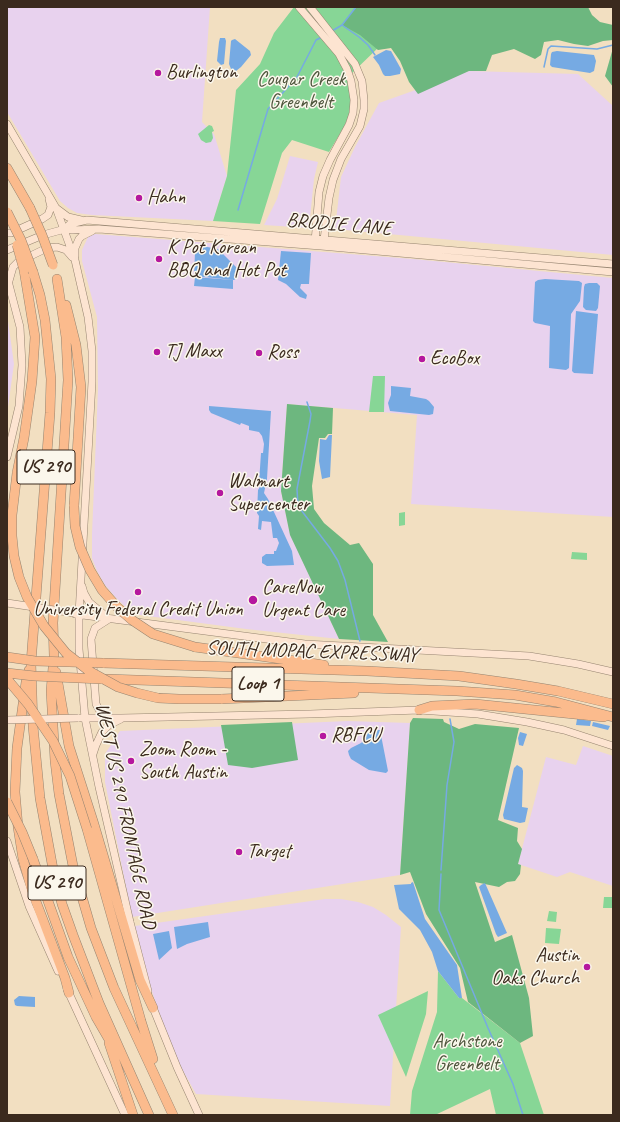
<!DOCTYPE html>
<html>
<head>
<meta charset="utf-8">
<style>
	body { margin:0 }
	#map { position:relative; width:620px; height:1122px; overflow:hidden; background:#f2dfc1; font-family:Caveat,sans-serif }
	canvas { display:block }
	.frame { position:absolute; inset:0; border:8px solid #3b2a1e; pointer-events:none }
</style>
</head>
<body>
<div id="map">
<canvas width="620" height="1122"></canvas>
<div class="frame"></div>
</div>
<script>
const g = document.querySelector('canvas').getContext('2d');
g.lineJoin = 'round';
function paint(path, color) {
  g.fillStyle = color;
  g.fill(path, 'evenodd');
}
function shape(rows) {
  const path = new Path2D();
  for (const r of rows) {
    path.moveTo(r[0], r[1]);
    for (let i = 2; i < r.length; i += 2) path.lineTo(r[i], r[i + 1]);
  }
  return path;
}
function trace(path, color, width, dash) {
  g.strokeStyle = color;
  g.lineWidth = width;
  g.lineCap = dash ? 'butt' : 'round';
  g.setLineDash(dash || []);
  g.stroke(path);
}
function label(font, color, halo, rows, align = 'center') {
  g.font = font + ' Caveat,sans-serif';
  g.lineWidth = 3;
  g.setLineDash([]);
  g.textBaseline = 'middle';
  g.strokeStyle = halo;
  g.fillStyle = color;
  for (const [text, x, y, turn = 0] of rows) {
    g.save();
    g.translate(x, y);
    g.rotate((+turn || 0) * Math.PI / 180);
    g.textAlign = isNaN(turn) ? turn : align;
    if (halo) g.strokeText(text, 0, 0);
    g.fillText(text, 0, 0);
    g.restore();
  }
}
const built = shape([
	[7,7,210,7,202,122,214,134,227,176,213,221,92,215,77,213,68,208,60,201,7,112],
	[469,71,578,74,613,106,613,255,335,229,341,177,355,147,379,103],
	[290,156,318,162,314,179,309,228,264,225,277,199],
	[95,234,413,259,613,278,613,517,411,504,417,415,287,404,281,491,290,534,339,639,246,629,140,615,129,610,117,599,105,585,97,571,92,558,92,534,98,389,97,317,82,261,82,250,88,237],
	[7,314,14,364,7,414],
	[348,721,410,723,400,875,132,917,105,782,105,754,120,731],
	[583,746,613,756,613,886,570,872,557,877,518,864,546,757,576,765],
	[325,899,341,899,358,902,373,907,386,915,401,927,390,1106,196,1094,178,1062,158,1010,149,982,135,926]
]);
const green = shape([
	[294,7,415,7,380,46,348,77,352,96,350,113,344,127,329,152,292,140,282,153,260,224,213,221,227,176,236,90,260,64,274,33],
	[209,125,212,126,214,131,212,132,213,138,211,142,206,143,201,140,198,134],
	[373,376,385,376,384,412,369,412],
	[405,512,405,525,399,526,399,513],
	[572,552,587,553,587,560,571,559],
	[604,897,613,897,613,908,603,908],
	[549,911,557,912,556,922,547,921],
	[546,928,561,929,559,944,545,943],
	[438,971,459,998,462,998,520,1043,544,1115,496,1115,490,1089,435,1115,410,1115,412,1091,437,1012],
	[428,991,426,1014,406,1077,378,1015]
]);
const forest = shape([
	[356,7,588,7,592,15,600,22,613,25,613,40,603,41,588,46,574,44,558,40,544,42,541,55,535,59,514,49,492,55,486,71,469,71,418,94,409,82,400,61,391,48,378,50,360,35,342,25],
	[613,48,613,87,605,76],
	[287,404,333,408,332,434,328,434,325,438,319,438,312,486,314,509,324,523,350,545,359,543,373,564,373,615,388,642,339,639,290,535,281,491],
	[413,718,443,719,444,722,459,729,475,724,519,728,498,820,518,828,517,841,522,849,518,864,521,865,520,874,515,881,507,882,499,887,475,882,495,942,512,935,529,998,533,1036,520,1043,468,1002,460,968,426,914,410,872,400,875,410,723],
	[292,722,298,760,252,768,228,765,221,725]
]);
const water = shape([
	[220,38,225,38,226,41,224,64,221,65,217,61,219,42],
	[235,39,250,51,251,55,241,67,236,71,231,69,229,64,231,41,232,40],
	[386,50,391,51,401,69,400,74,390,76,385,76,383,74,379,65,373,57],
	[557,51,594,55,596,61,594,71,590,73,552,67,550,65,551,54,552,52],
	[202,246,218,249,238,269,237,278,234,280,194,276,195,252,198,248],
	[281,251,311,253,309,284,301,284,300,288,307,295,306,299,300,297,286,284,278,280],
	[195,277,233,280,233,289,194,286],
	[545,279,579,281,582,283,580,301,571,314,569,368,566,370,549,368,550,326,535,323,533,321,535,282,538,280],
	[589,283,597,283,600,286,598,308,596,311,586,310,583,307,584,287,585,284],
	[576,311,598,314,593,374,574,373,572,371],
	[391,386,411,388,410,396,426,399,429,401,434,407,433,414,429,415,390,411,388,403,391,395],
	[209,406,271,411,267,479,264,493,268,499,292,551,294,565,267,566,262,563,262,557,266,554,274,554,274,551,276,551,279,543,277,538,273,538,271,522,262,521,261,530,258,529,259,516,257,513,258,490,261,485,259,483,261,453,263,453,264,444,262,436,259,432,249,430,249,426,241,423,240,425,211,413,209,410],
	[329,435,332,435,330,477,322,479,319,461,320,439,326,440],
	[577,719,591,721,590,726,576,725],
	[593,722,610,726,608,730,592,726],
	[366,730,380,730,388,771,386,773,369,770,351,759,349,755,348,751,351,748,361,743,364,740],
	[520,732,527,734,523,746,519,745,518,738],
	[517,765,522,768,523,771,522,807,528,808,525,822,520,823,504,819,503,815,514,768],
	[413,882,425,919,457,965,462,998,459,998,438,971,432,952,420,930,399,909,394,885,411,884,411,883],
	[485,883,507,933,498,937,496,934,479,887,481,885],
	[208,922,210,937,187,944,177,949,174,927],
	[169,931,172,948,159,960,153,934],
	[19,996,35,997,35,1007,17,1006,15,1005,14,1000]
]);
const stream = shape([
	[342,25,359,37,368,45,375,55],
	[332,31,342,25,356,7],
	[544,67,548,49,551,46,597,49,613,45],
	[238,210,268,109,297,77,316,40,322,37],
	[307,402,311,414,310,421,297,489,298,506,330,548,338,561,345,580,360,641],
	[441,870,447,785,454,742,450,719],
	[441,874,439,910,488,1028,513,1084,523,1115]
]);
const secondary = shape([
	[299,7,339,54,347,69,351,81,354,100,353,113,349,125,330,160,323,176,319,192,315,242],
	[310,7,355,64,362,81,364,100,364,109,360,126,341,159,333,180,329,198,324,240,323,243],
	[7,124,56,208,75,260,88,317,92,351,92,382,79,614,79,649,85,718,99,787,130,922,148,991],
	[56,208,68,217,81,220],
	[65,229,72,230,99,229,321,246,613,272],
	[7,233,11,233,42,219,48,215,51,207,49,199],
	[7,250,43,235,65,229,70,224,87,220,613,264],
	[75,256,75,248,79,239,82,236,92,231],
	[7,277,20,327,22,365,19,406,7,457],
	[9,281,13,267,18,262,47,248,57,247,66,250,72,257],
	[82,586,84,593,89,602,107,617],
	[75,614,305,644,529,656,578,664,613,672],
	[109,619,95,628,91,639,96,704,101,713,110,718],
	[81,718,121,718,310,714,419,710,478,714,527,722,564,730,613,746],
	[93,754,96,745,102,732,109,725,121,719],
	[7,841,29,906,58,971],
	[67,989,125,1115],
	[152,1005,177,1067,199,1115]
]);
const highway = shape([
	[7,168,30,208],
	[33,272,40,295,45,320,51,379,50,413,31,663,33,726,40,798,53,869,62,904,73,935,99,1003,149,1115],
	[57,279,66,337,68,380,53,623,54,656,51,691,55,761,59,794,73,866,91,928,114,988,173,1115],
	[66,305,76,345,81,387,74,506],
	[17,473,24,438,32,381,35,337,24,270],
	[195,647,324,665],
	[103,663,367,671,459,676,516,684,558,691,613,704],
	[29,670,26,682,17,748,15,792,18,827,23,859,32,891,65,978,69,993],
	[56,672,69,746,93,821,140,980,153,1008],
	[107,679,457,691,515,695,556,702,613,717],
	[221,699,354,693],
	[419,710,432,706,475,704,604,717],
	[87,829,141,1021,153,1059],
	[33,859,68,957,96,1017,114,1048],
	[109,1043,133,1115]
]);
const secondaryBridge = shape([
	[7,603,74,613],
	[7,720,78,718]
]);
const highwayBridge = shape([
	[30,208,42,235,53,265],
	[7,212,21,240,33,272],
	[17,245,24,270],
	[17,473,12,515,12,536,14,556,19,577,27,597,44,626,66,653,89,671,118,687,137,693,158,698,179,699,221,699],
	[74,506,75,526,80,547,90,570,102,590,117,607,132,620,153,634,195,647],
	[7,657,35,661,103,663],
	[7,673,34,676,101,679],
	[7,679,28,704,53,741,70,776,87,829],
	[7,802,22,832,33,859]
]);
const markers = [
	[158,73,4,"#b5179e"],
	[139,198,4,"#b5179e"],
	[159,259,4,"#b5179e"],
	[157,352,4,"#b5179e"],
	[259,353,4,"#b5179e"],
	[422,359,4,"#b5179e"],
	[220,493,4,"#b5179e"],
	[138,592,4,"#b5179e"],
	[253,600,5,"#b5179e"],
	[323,736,4,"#b5179e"],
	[131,761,4,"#b5179e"],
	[239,852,4,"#b5179e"],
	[587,967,4,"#b5179e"]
];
const shields = [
	[46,467,58],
	[258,684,52],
	[57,883,58]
];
const shieldNames = [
	["US 290",46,467],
	["Loop 1",258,684],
	["US 290",57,883]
];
const poiNames = [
	["Burlington",166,73],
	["Hahn",147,198],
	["K Pot Korean",167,248],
	["BBQ and Hot Pot",167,271],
	["TJ Maxx",165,352],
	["Ross",267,353],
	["EcoBox",430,359],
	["Walmart",228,482],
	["Supercenter",228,505],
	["CareNow",262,588],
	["Urgent Care",262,611],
	["University Federal Credit Union",138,610,"center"],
	["RBFCU",331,736],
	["Zoom Room -",139,750],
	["South Austin",139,773],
	["Target",247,852],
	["Austin",579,956,"right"],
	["Oaks Church",579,979,"right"]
];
const parkNames = [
	["Cougar Creek",301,80],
	["Greenbelt",301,103],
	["Archstone",467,1042],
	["Greenbelt",467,1065]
];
const streetNames = [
	["BRODIE LANE",339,225,5],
	["SOUTH MOPAC EXPRESSWAY",312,652,2],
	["WEST US 290 FRONTAGE ROAD",125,816,78]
];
paint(built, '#e8d2ee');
paint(green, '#87d696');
paint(forest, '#6db77f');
paint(water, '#76aae3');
trace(stream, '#76aae3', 1.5);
trace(secondary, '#968470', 8);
trace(highway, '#968470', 10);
trace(secondary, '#fde4d1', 7);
trace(highway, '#fbbb8d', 9);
trace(secondaryBridge, '#968470', 8, []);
trace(highwayBridge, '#968470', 10, []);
trace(secondaryBridge, '#fde4d1', 7);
trace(highwayBridge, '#fbbb8d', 9);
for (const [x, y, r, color] of markers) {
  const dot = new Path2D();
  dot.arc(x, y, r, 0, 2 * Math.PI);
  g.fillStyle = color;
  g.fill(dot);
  trace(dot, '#fbf7ec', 1.5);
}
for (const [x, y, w] of shields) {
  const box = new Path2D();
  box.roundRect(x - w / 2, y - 17, w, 34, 3);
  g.fillStyle = '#fbf7ec';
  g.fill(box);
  trace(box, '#3b2a1e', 1);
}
label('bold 19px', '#3b2a1e', null, shieldNames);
label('20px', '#3b2a1e', '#fbf7ec', poiNames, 'left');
label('20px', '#4e553c', '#fbf7ec', parkNames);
label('20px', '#3b2a1e', '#fbf7ec', streetNames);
</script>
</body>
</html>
